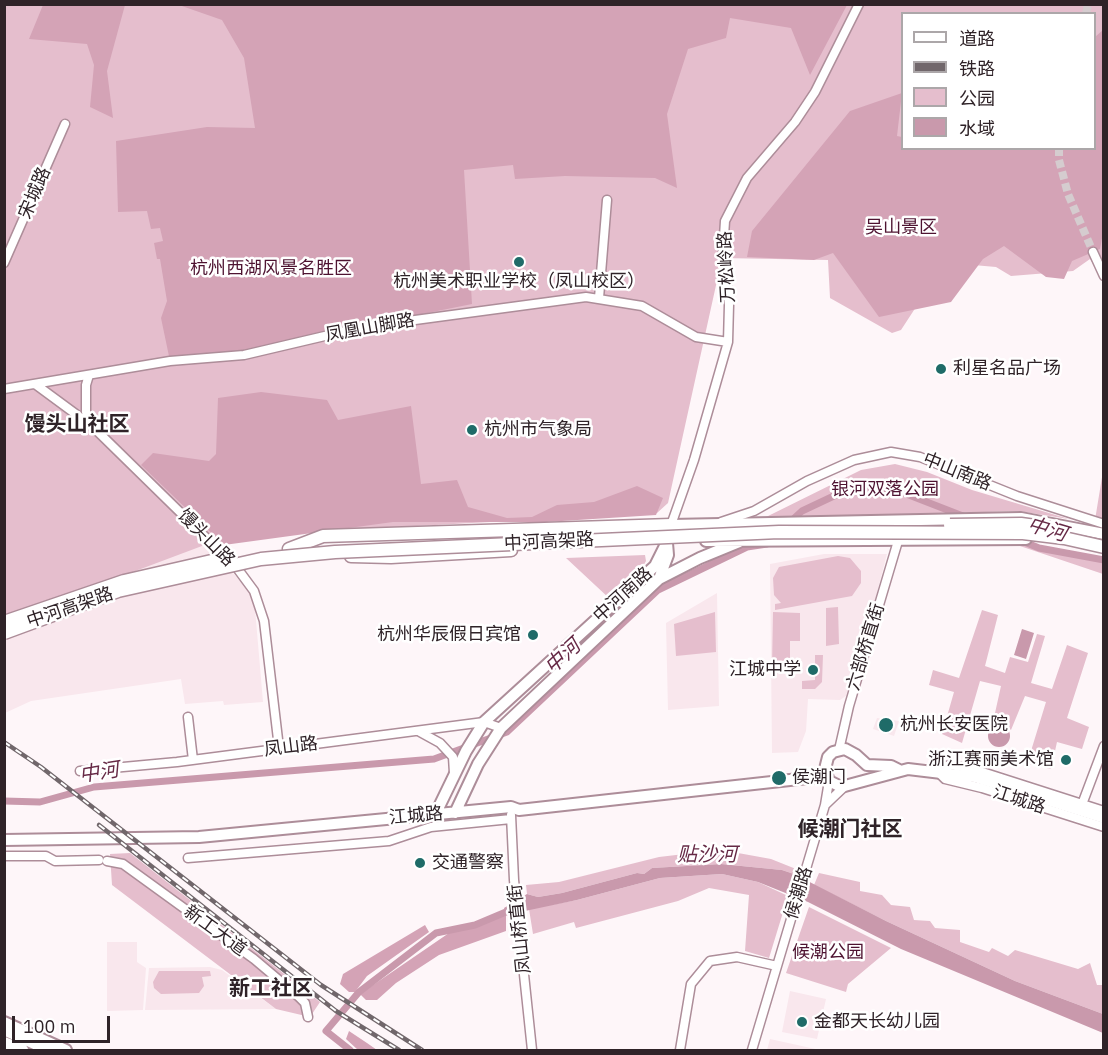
<!DOCTYPE html>
<html>
<head>
<meta charset="utf-8">
<style>
	body { margin:0 }
	#map { position:relative; width:1108px; height:1055px; overflow:hidden; background:#fef6f9; font-family:"IBM Plex Sans","Noto Sans SC",sans-serif }
	canvas { display:block }
	.frame { position:absolute; inset:0; border:6px solid #2f2328; pointer-events:none }
	.legend { position:absolute; left:901px; top:12px; width:195px; height:138px; box-sizing:border-box; background:#fff; border:2px solid #aca7a9; margin:0; padding:8px 10px; list-style:none; font-size:18px; color:#2f2328 }
	.legend li { display:flex; align-items:center; gap:12px; height:30px }
	.legend b { width:30px; border:2px solid #aca7a9 }
	.scale { position:absolute; left:12px; top:1016px; width:98px; height:27px; box-sizing:border-box; border:3px solid #2f2328; border-top:0; padding-left:8px; font-size:18px; line-height:21px; white-space:nowrap; color:#2f2328; -webkit-text-stroke:4px #fff; paint-order:stroke }
</style>
</head>
<body>
<div id="map">
<canvas width="1108" height="1055"></canvas>
<div class="frame"></div>
<ul class="legend">
<li><b style="height:8px;background:#fff"></b>道路</li>
<li><b style="height:8px;background:#71676b"></b>铁路</li>
<li><b style="height:16px;background:#e5becd"></b>公园</li>
<li><b style="height:16px;background:#c999ac"></b>水域</li>
</ul>
<div class="scale">100 m</div>
</div>
<script>
const g = document.querySelector('canvas').getContext('2d');
g.lineJoin = 'round';
function paint(path, color) {
  g.fillStyle = color;
  g.fill(path, 'evenodd');
}
function shape(rows) {
  const path = new Path2D();
  for (const r of rows) {
    if (r.length === 3) {
      path.moveTo(r[0] + r[2], r[1]);
      path.arc(r[0], r[1], r[2], 0, 2 * Math.PI);
      continue;
    }
    path.moveTo(r[0], r[1]);
    for (let i = 2; i < r.length; i += 2) path.lineTo(r[i], r[i + 1]);
  }
  return path;
}
function trace(path, color, width, dash) {
  g.strokeStyle = color;
  g.lineWidth = width;
  g.lineCap = dash ? 'butt' : 'round';
  g.setLineDash(dash || []);
  g.stroke(path);
}
function label(font, color, halo, rows, align = 'center') {
  g.font = font + ' "IBM Plex Sans","Noto Sans SC",sans-serif';
  g.lineWidth = 5;
  g.setLineDash([]);
  g.textBaseline = 'middle';
  g.strokeStyle = halo;
  g.fillStyle = color;
  for (const [text, x, y, turn = 0] of rows) {
    g.save();
    g.translate(x, y);
    g.rotate((+turn || 0) * Math.PI / 180);
    g.textAlign = isNaN(turn) ? turn : align;
    if (halo) g.strokeText(text, 0, 0);
    g.fillText(text, 0, 0);
    g.restore();
  }
}
const built = shape([
	[5,389,207,543,254,597,263,702,224,705,223,701,185,704,181,679,31,701,5,713],
	[824,554,887,554,864,643,846,696,840,700,808,699,806,731,798,752,772,753,770,564],
	[717,593,719,706,668,710,666,623],
	[877,718,899,721,894,736,873,729],
	[107,942,137,942,137,962,146,968,143,1010,107,1011],
	[210,967,222,970,276,1009,145,1010,149,968],
	[790,991,826,999,817,1039,782,1032],
	[770,1039,820,1050,767,1050]
]);
const green = shape([
	[4,5,1103,5,1103,280,1090,259,1073,271,1011,276,996,267,973,265,916,307,901,330,892,333,830,298,828,260,722,258,668,503,657,513,287,533,228,540,202,546,5,620],
	[902,14,1094,14,1094,148,902,148],
	[895,464,927,472,972,490,1069,519,1018,511,762,519,861,470],
	[1103,471,1103,523,1095,520],
	[1016,543,1057,554,1103,562,1103,574,1014,544],
	[645,555,646,561,642,568,610,599,566,558],
	[838,556,850,558,861,571,861,583,852,596,775,610,775,604,781,603,774,595,773,578,779,567],
	[838,607,839,644,826,646,826,608],
	[982,610,998,615,985,666,1005,673,1010,657,1028,662,1037,634,1045,636,1031,683,1052,689,1067,645,1088,653,1067,718,1089,727,1082,749,1057,742,1051,769,1027,764,1046,702,1025,696,1011,730,1004,723,993,722,1001,686,980,681,962,743,942,734,954,692,929,685,933,670,959,678],
	[715,612,716,652,676,656,674,624],
	[773,612,800,613,800,641,790,641,790,666,772,666],
	[815,655,823,655,822,682,815,689,802,689,802,681,815,680],
	[710,851,738,853,771,859,796,869,794,874,782,870,721,864,652,868,644,874,637,873,562,893,538,897,527,894,526,885,559,882,659,857],
	[130,853,320,1002,310,1017,276,1009,112,885,110,854],
	[819,873,860,882,860,891,882,895,891,905,910,907,914,920,930,921,935,928,960,930,960,942,989,952,992,948,1008,956,1015,950,1078,969,1090,963,1097,985,1103,985,1103,1014,1015,981,886,921,814,885],
	[722,874,758,882,788,896,769,958,745,951,749,895,709,888,678,901,576,928,574,922,533,934,529,909,577,900,660,878],
	[809,907,891,948,848,984,846,992,786,973],
	[159,971,210,971,211,976,202,977,204,986,199,993,161,994,154,988,153,982]
]);
const forest = shape([
	[43,5,125,5,107,71,113,118,90,107,94,65,87,44,29,39],
	[179,5,847,5,810,75,791,28,730,18,726,38,688,49,667,114,677,188,655,178,565,176,515,179,513,165,464,170,472,304,353,328,244,355,170,361,161,318,167,301,160,259,157,259,154,243,163,241,160,228,151,229,147,211,118,212,116,141,207,127,255,128,244,58,222,20],
	[1103,30,1104,227,1100,249,1072,261,1064,279,1046,277,1004,246,983,259,951,302,879,317,833,253,814,260,747,257,752,231,850,111,902,93,897,136,902,137,902,148,1094,148,1095,37],
	[261,392,327,400,338,420,411,406,421,484,457,480,468,507,507,518,532,517,557,505,594,502,637,486,663,498,656,515,546,522,393,522,224,545,141,465,153,453,209,461,216,454,218,398],
	[506,915,506,931,439,955,396,983,377,1000,366,1000,360,994,449,933],
	[425,925,429,932,367,976,355,992,349,992,340,984,343,974],
	[349,1031,367,1043,377,1050,358,1050,346,1039]
]);
const water = shape([
	[1022,629,1034,633,1026,659,1014,655],
	[999,736,11],
	[721,864,782,870,794,874,886,921,1015,981,1103,1014,1103,1033,901,949,808,902,758,882,722,874,660,878,577,900,506,915,504,908,527,894,538,897,562,893,637,873,644,874,652,868]
]);
const canal = shape([
	[790,522,802,511,855,486,896,490,968,518],
	[1022,541,1039,548,1104,560],
	[4,801,40,802,94,787,434,759,507,732,658,590,747,547,767,544],
	[350,1050,326,1031,359,992,436,933,475,925,513,909]
]);
const minorTunnel = shape([
	[1086,14,1088,4],
	[1059,148,1059,160,1068,194,1093,252]
]);
const minor = shape([
	[1093,252,1104,276],
	[4,263,65,124],
	[599,298,607,200],
	[89,375,86,385,86,412,90,423],
	[35,384,92,426,237,568,254,591,264,621,279,748],
	[4,389,170,361,244,355,363,327,586,297,642,306,696,337,728,342],
	[721,522,754,511,807,481,854,460,891,452,920,457,1017,496,1104,524],
	[671,525,694,460,728,342,729,305,723,252,725,221,747,178,795,122,815,92,859,4],
	[188,717,193,760],
	[420,732,440,743,453,757,454,773],
	[839,750,849,706,898,541],
	[80,771,177,762,484,722,501,728],
	[829,781,825,805,845,786],
	[1081,807,1104,746],
	[1104,811,973,769,950,765,936,770,945,779,982,788,1104,827],
	[511,815,514,880,532,1050],
	[4,856,46,856,55,861,99,860],
	[188,858,389,841,431,827,511,819],
	[107,861,123,864,254,959,299,997,305,1003,308,1017],
	[680,1050,691,984,710,961,737,957,777,966],
	[752,1050,825,805]
]);
const major = shape([
	[706,541,1026,539],
	[659,579,668,555,667,543,671,525,1021,518,1104,534],
	[899,770,891,766,867,765,856,755,845,749,833,752,828,757,825,769,829,781,841,787,908,769,975,777,1104,818],
	[455,813,478,764,501,728,659,579,700,558,739,542],
	[435,815,466,751,484,722,655,566,665,546],
	[4,840,199,837,511,807,519,810,826,776],
	[4,1022,66,1050]
]);
const highway = shape([
	[289,549,323,536,671,525],
	[351,556,391,557,511,550],
	[4,1029,50,1050],
	[4,1043,22,1050]
]);
const rail = shape([
	[4,742,41,767,321,985,422,1050],
	[99,825,336,1011,399,1050]
]);
const highwayBridge = shape([
	[950,525,1021,524,1050,528],
	[4,622,124,581,229,557],
	[4,633,118,591,261,559,335,552,779,532,1023,533,1064,538,1104,547]
]);
const markers = [
	[519,262,6,"#1f6b68"],
	[941,369,6,"#1f6b68"],
	[472,430,6,"#1f6b68"],
	[533,635,6,"#1f6b68"],
	[813,670,6,"#1f6b68"],
	[886,725,8,"#1f6b68"],
	[1066,760,6,"#1f6b68"],
	[779,778,8,"#1f6b68"],
	[420,863,6,"#1f6b68"],
	[802,1022,6,"#1f6b68"]
];
const streetNames = [
	["宋城路",35,193,-67],
	["万松岭路",727,267,-93],
	["凤凰山脚路",370,328,-10],
	["中山南路",957,472,22],
	["馒头山路",206,538,45],
	["中河高架路",549,542,-3],
	["中河南路",623,595,-42],
	["中河高架路",70,608,-19],
	["六部桥直街",866,647,-73],
	["凤山路",291,747,-7],
	["江城路",1019,800,18],
	["江城路",416,816,-5],
	["候潮路",799,893,-73],
	["凤山桥直街",520,929,-96],
	["新工大道",215,931,36]
];
const parkNames = [
	["吴山景区",901,228],
	["杭州西湖风景名胜区",271,269],
	["银河双落公园",885,490],
	["候潮公园",828,953]
];
const poiNames = [
	["杭州美术职业学校（凤山校区）",519,282,"center"],
	["利星名品广场",953,369],
	["杭州市气象局",484,430],
	["杭州华辰假日宾馆",521,635,"right"],
	["江城中学",801,670,"right"],
	["杭州长安医院",900,725],
	["浙江赛丽美术馆",1054,760,"right"],
	["侯潮门",792,778],
	["交通警察",432,863],
	["金都天长幼儿园",814,1022]
];
const waterNames = [
	["中河",1047,530,16],
	["中河",563,657,-43],
	["中河",99,773,-9],
	["贴沙河",707,855]
];
const quarterNames = [
	["馒头山社区",77,425],
	["候潮门社区",850,830],
	["新工社区",271,989]
];
paint(built, '#f9e7ed');
paint(green, '#e5becd');
paint(forest, '#d4a3b6');
paint(water, '#c999ac');
trace(canal, '#c999ac', 7);
trace(minorTunnel, '#d5cccf', 8, [8, 4]);
trace(minor, '#ad8d99', 11);
trace(major, '#ad8d99', 14);
trace(highway, '#ad8d99', 15);
trace(minor, '#fff', 8);
trace(major, '#fff', 10);
trace(highway, '#fff', 12);
trace(rail, '#71676b', 4.5);
trace(rail, '#fff', 2, [7]);
trace(highwayBridge, '#ad8d99', 15, []);
trace(highwayBridge, '#fff', 12);
for (const [x, y, r, color] of markers) {
  const dot = new Path2D();
  dot.arc(x, y, r, 0, 2 * Math.PI);
  g.fillStyle = color;
  g.fill(dot);
  trace(dot, '#fff', 2);
}
label('18px', '#2f2328', '#fff', streetNames);
label('18px', '#4e1331', '#fff', parkNames);
label('18px', '#2f2328', '#fff', poiNames, 'left');
label('italic 20px', '#662a46', '#fff', waterNames);
label('bold 21px', '#2f2328', '#fff', quarterNames);
</script>
</body>
</html>
